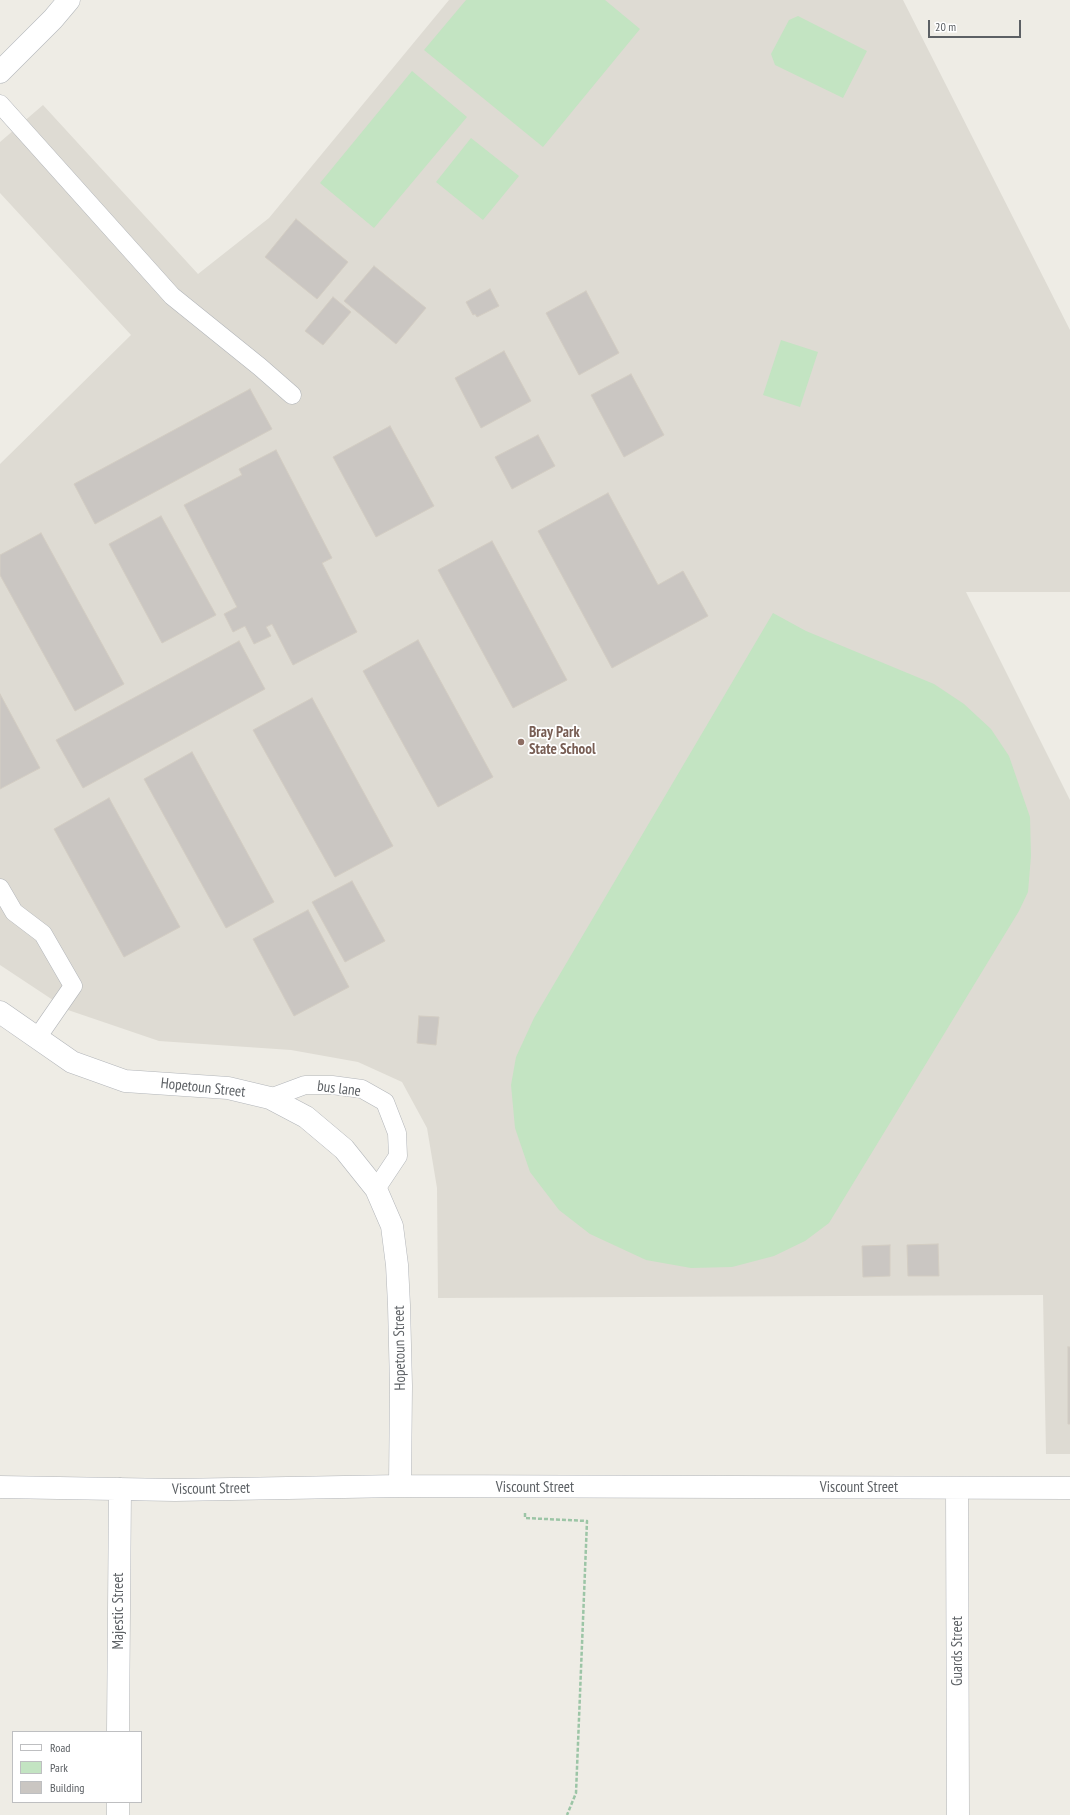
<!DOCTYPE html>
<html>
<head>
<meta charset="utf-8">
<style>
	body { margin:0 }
	#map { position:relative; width:1070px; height:1815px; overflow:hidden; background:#eeece5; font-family:"PT Sans Narrow",sans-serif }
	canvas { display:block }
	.legend { position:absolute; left:12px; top:1731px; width:130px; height:72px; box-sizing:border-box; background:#fff; border:1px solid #bebfc1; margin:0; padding:5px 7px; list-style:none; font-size:12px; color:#5c6064 }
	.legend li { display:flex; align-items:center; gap:8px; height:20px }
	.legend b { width:20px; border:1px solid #bebfc1 }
	.scale { position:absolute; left:928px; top:20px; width:93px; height:18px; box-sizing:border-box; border:2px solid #5c6064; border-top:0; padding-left:5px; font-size:12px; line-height:14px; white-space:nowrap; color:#5c6064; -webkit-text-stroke:3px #fff; paint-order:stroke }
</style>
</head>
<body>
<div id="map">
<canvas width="1070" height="1815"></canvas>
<ul class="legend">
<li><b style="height:5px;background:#fff"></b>Road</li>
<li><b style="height:11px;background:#c3e4c2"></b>Park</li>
<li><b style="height:11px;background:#cac6c2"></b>Building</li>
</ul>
<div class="scale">20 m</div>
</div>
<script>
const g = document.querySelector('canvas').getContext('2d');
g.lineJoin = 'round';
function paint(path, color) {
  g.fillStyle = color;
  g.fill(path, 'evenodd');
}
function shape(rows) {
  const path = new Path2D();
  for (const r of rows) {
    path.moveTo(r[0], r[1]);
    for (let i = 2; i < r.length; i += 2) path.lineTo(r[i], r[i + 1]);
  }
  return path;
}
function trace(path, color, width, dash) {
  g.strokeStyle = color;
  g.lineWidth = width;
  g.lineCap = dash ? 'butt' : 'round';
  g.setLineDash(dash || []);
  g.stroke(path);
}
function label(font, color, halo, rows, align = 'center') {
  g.font = font + ' "PT Sans Narrow",sans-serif';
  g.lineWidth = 3.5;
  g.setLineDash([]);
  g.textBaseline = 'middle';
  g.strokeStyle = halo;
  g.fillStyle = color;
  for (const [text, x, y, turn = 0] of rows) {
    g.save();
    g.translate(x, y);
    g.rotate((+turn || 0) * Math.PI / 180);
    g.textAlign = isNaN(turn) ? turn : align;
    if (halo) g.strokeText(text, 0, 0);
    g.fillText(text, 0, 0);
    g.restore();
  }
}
const education = shape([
	[449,0,903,0,1070,330,1070,592,966,592,1070,800,1070,1454,1046,1454,1043,1295,438,1298,437,1188,427,1128,402,1082,358,1062,291,1050,159,1041,68,1010,0,965,0,464,131,335,0,193,0,142,43,105,198,274,269,218]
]);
const green = shape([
	[466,0,605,0,640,29,543,147,424,50],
	[798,16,867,51,843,98,775,65,771,54,789,20],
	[412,71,467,117,374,228,320,183],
	[471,138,519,176,483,220,436,182],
	[781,340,818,352,800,407,763,395],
	[773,613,806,631,934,684,964,704,991,729,1009,756,1030,817,1031,856,1028,892,1019,911,829,1223,805,1241,774,1256,732,1267,691,1268,646,1260,590,1234,559,1210,530,1172,515,1128,511,1085,516,1057,534,1018]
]);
const building = shape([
	[296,219,348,262,317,299,265,257,296,219],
	[374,266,426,308,396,344,344,301,374,266],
	[490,289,499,306,477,317,475,314,473,315,466,302,490,289],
	[586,291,619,353,579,375,546,313,586,291],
	[333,297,351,312,323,345,305,331,333,297],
	[504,351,531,401,481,428,455,378,504,351],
	[631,374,664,435,624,457,591,395,631,374],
	[250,389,272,429,95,524,74,484,250,389],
	[390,426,434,506,376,537,333,457,390,426],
	[538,435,555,466,512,489,495,457,538,435],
	[276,450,332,558,322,563,357,632,293,665,272,624,266,627,271,636,254,644,245,626,233,632,224,614,237,607,184,505,242,475,239,469,276,450],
	[608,493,658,585,683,571,708,616,612,668,538,531,608,493],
	[161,516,216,615,162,643,109,544,161,516],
	[41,533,124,684,75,711,0,575,0,555,41,533],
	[492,541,567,680,513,708,438,570,492,541],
	[418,640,493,777,438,807,363,671,418,640],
	[239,641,265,689,83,788,56,740,239,641],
	[0,694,40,768,0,789,0,694],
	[312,698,393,846,335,877,253,730,312,698],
	[192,752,274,902,226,928,144,779,192,752],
	[109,798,180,927,124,957,54,829,109,798],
	[352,881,385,941,345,962,312,902,352,881],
	[308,910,349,987,294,1016,253,939,308,910],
	[419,1016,439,1017,436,1045,417,1043,419,1016],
	[938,1244,939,1276,908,1276,907,1245,938,1244],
	[890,1245,890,1276,863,1277,862,1246,890,1245],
	[1068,1347,1070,1347,1070,1424,1068,1424,1068,1347]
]);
const path = shape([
	[525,1513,525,1518,587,1521,576,1793,567,1815]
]);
const lane = shape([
	[0,104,172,296,260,367,292,395],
	[0,888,14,912,43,934,73,986,37,1038],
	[270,1098,305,1085,332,1085,362,1089,385,1102,397,1133,398,1156,376,1189]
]);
const street = shape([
	[0,1012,72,1062,125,1081,228,1088,270,1098,306,1117,344,1149,376,1189,392,1226,397,1265,399,1305,401,1386,400,1486],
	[0,1487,175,1490,400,1486,1070,1488],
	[957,1488,958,1815],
	[118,1732,120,1489],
	[118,1815,118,1802]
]);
const secondary = shape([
	[0,72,53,19,69,0]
]);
const markers = [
	[521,742,4,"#8d6e63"]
];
const educationNames = [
	["Bray Park",529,733],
	["State School",529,750]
];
const streetNames = [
	["Hopetoun Street",203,1088,6],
	["bus lane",339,1089,7],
	["Hopetoun Street",400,1348,-91],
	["Viscount Street",535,1488],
	["Viscount Street",859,1488],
	["Viscount Street",211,1489,-1],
	["Majestic Street",119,1611,-90],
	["Guards Street",958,1651,-90]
];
paint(education, '#dedbd3');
paint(green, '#c3e4c2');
paint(building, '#cac6c2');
trace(building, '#d3cdc3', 1);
trace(lane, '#b2b5b9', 19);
trace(street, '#b2b5b9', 23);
trace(secondary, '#b3b7bb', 23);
trace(path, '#9cc5a6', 2.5, [4, 2]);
trace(lane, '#fff', 18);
trace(street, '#fff', 22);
trace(secondary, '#fff', 22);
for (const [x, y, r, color] of markers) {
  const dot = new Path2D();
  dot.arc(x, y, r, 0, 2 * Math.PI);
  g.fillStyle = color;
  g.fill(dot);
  trace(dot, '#fff', 1.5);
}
label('bold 15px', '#785e54', '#fff', educationNames, 'left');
label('15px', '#5c6064', '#fff', streetNames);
</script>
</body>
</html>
